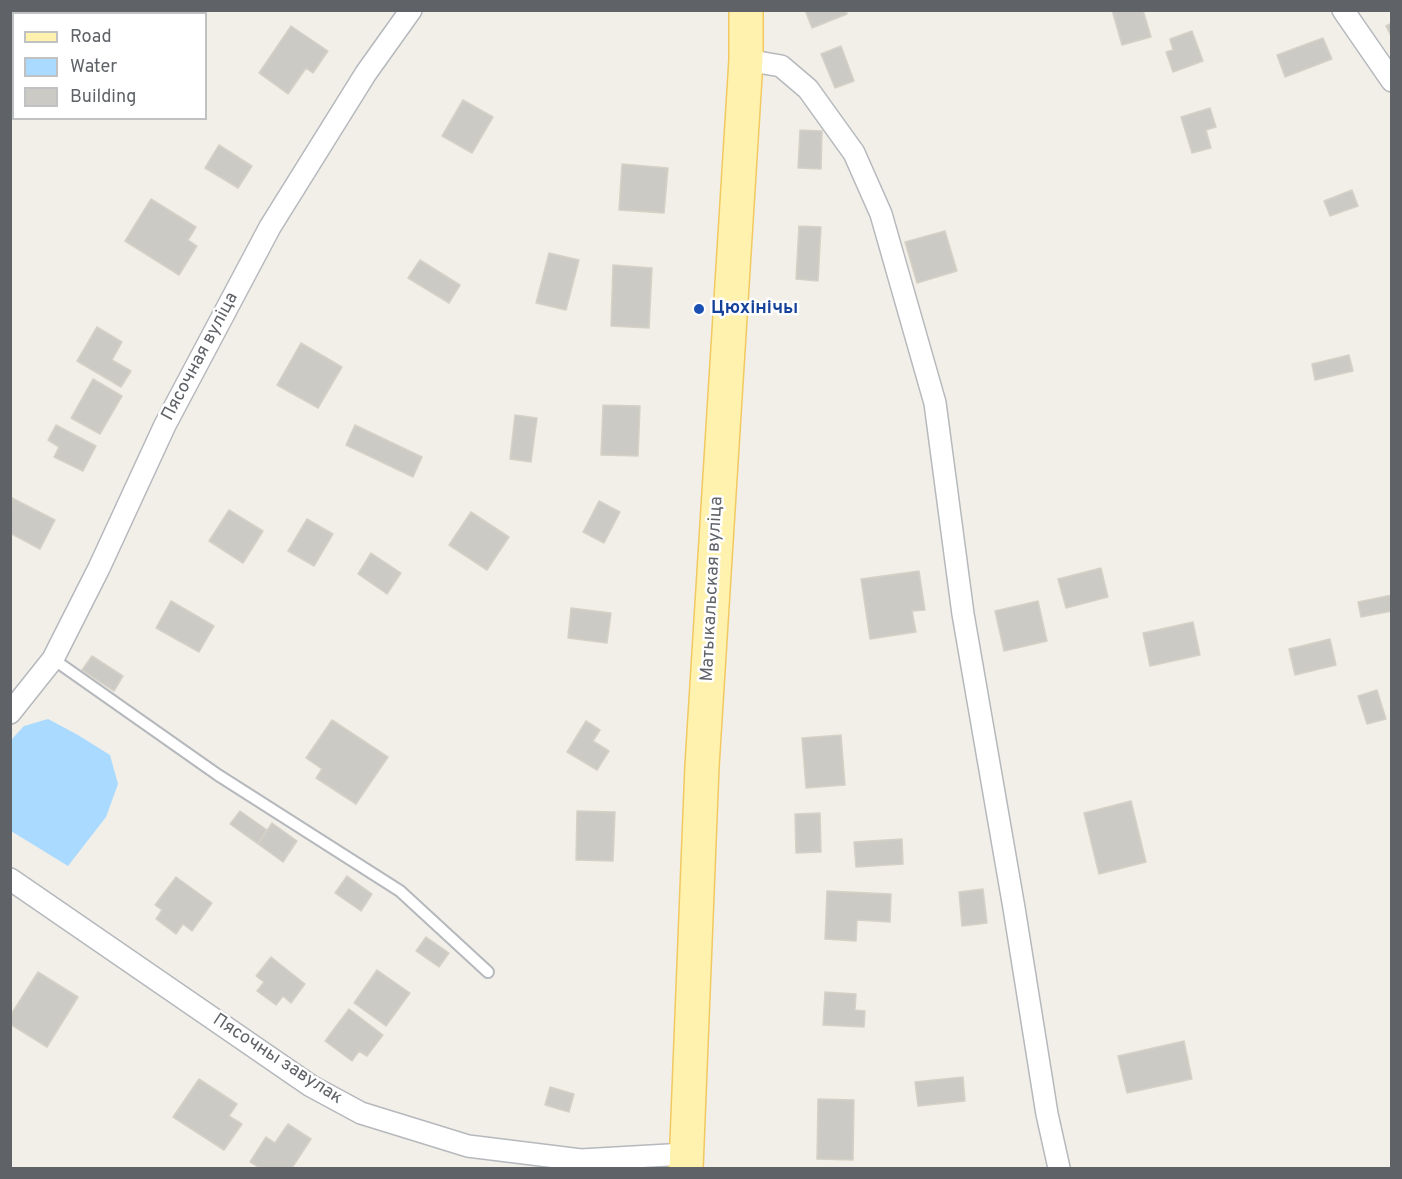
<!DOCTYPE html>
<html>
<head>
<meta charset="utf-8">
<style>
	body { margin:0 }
	#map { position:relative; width:1402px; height:1179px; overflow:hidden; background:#f1efe8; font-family:Overpass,sans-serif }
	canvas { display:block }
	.frame { position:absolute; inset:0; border:12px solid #5f6368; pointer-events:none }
	.legend { position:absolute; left:12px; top:12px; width:195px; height:108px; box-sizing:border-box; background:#fff; border:2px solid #bfc1c3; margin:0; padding:8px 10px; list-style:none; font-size:18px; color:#5f6368 }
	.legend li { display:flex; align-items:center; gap:12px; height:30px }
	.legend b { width:30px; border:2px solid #bfc1c3 }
</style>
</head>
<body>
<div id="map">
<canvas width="1402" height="1179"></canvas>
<div class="frame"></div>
<ul class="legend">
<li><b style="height:8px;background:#fff2af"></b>Road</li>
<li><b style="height:16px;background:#aadaff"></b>Water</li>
<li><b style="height:16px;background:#cccac5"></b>Building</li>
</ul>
</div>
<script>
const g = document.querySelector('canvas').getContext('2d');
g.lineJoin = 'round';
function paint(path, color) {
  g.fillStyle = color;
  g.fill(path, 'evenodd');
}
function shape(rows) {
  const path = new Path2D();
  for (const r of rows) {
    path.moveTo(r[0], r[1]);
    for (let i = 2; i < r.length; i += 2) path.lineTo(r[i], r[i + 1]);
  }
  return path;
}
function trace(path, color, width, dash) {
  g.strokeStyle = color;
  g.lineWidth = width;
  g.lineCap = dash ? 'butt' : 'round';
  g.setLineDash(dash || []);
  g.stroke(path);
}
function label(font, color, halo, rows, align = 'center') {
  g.font = font + ' Overpass,sans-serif';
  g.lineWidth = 5;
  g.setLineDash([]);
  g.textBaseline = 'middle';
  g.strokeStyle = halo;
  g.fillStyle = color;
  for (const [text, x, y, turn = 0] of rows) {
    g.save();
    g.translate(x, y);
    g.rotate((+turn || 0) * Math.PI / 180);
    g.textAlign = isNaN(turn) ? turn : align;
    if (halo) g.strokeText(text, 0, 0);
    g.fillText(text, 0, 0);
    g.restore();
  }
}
const water = shape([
	[48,719,78,735,110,755,118,784,106,817,68,866,11,831,11,740,24,726]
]);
const building = shape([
	[805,10,846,10,847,14,812,28,805,10],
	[1112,10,1143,10,1151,37,1122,45,1112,10],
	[1392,23,1392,38,1386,26,1392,23],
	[291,26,328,51,313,73,306,68,288,94,259,73,291,26],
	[1192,31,1203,61,1173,72,1166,52,1173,50,1170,39,1192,31],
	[1323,38,1332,59,1285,77,1277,55,1323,38],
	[841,46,854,81,835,88,821,54,841,46],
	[463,100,493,117,472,153,442,136,463,100],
	[1210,108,1216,127,1206,130,1211,148,1192,153,1181,117,1210,108],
	[800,130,822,131,821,169,798,168,800,130],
	[219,145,252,166,238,188,205,168,219,145],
	[622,164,668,168,664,213,619,210,622,164],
	[1352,190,1358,206,1330,216,1324,201,1352,190],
	[151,199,196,227,188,240,197,246,179,275,125,241,151,199],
	[799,226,821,227,818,281,796,279,799,226],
	[945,231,957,271,917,283,905,242,945,231],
	[549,253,579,260,566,310,536,303,549,253],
	[420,260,460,285,449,303,408,278,420,260],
	[613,265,652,268,649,328,611,326,613,265],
	[97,327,122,342,112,360,131,371,121,387,77,361,97,327],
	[301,343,342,367,318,408,277,385,301,343],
	[1349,355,1353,371,1315,380,1312,364,1349,355],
	[93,379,122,396,100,434,71,418,93,379],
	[603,405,640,406,638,456,601,455,603,405],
	[515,415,537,418,531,462,510,459,515,415],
	[56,425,96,446,83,471,54,457,59,447,48,440,56,425],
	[355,425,422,457,413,477,346,445,355,425],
	[12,498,55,520,40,549,10,533,12,498],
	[599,501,620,512,604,543,583,532,599,501],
	[229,510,263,531,243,563,209,541,229,510],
	[471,512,509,537,487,570,449,545,471,512],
	[307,519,333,534,314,566,288,551,307,519],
	[371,553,401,573,387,594,358,574,371,553],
	[1101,568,1108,597,1066,608,1058,579,1101,568],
	[919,571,925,610,912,611,916,632,870,639,861,579,919,571],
	[1392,595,1392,611,1361,617,1358,602,1392,595],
	[171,601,214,626,199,652,156,628,171,601],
	[1038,601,1047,641,1004,651,995,611,1038,601],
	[571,608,611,613,607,643,568,638,571,608],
	[1193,622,1200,655,1150,666,1143,633,1193,622],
	[1330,639,1336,665,1295,675,1289,649,1330,639],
	[92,656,123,676,114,691,82,670,92,656],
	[1377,690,1386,719,1367,724,1358,696,1377,690],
	[332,720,388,757,356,804,316,778,322,769,306,758,332,720],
	[586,721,600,730,593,741,609,751,597,770,567,752,586,721],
	[841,735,845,785,806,788,802,738,841,735],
	[1131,801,1146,862,1099,874,1084,813,1131,801],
	[240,811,267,830,258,844,230,824,240,811],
	[577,811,615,812,613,861,576,860,577,811],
	[820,813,821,852,796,853,795,814,820,813],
	[272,823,297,841,283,862,258,844,272,823],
	[902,839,903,864,856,867,854,842,902,839],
	[347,876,372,894,361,911,335,893,347,876],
	[176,877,212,903,192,931,183,924,176,934,156,919,162,910,155,905,176,877],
	[983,889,987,923,962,926,959,892,983,889],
	[827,891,891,894,890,922,857,920,856,941,825,939,827,891],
	[426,937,449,953,439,967,416,951,426,937],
	[271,957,305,984,291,1003,283,996,276,1005,257,991,264,982,256,976,271,957],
	[377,970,410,993,386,1026,354,1003,377,970],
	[38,972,78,997,47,1047,10,1024,10,1016,38,972],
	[825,992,856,994,855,1010,865,1011,864,1027,823,1025,825,992],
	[349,1009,383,1035,367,1056,359,1051,352,1061,325,1041,349,1009],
	[1184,1041,1192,1079,1127,1093,1118,1056,1184,1041],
	[963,1077,965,1101,918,1106,915,1082,963,1077],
	[199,1079,237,1104,229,1116,242,1124,224,1150,173,1117,199,1079],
	[550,1087,574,1094,569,1112,545,1105,550,1087],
	[818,1099,854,1100,853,1160,817,1159,818,1099],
	[288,1124,311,1139,292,1168,260,1168,250,1162,266,1137,275,1143,288,1124]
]);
const lane = shape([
	[53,659,218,775,400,891,488,972]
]);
const street = shape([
	[1343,10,1392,81],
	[746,60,781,66,808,89,854,153,881,214,935,403,963,614,1014,908,1047,1114,1059,1168],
	[10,713,53,659,99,568,165,425,270,227,366,73,411,10],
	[10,879,311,1086,361,1113,468,1146,581,1160,686,1154]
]);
const primary = shape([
	[686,1168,702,766,746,60,746,10]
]);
const markers = [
	[699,309,6,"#1a4fb4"]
];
const transitNames = [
	["Цюхінічы",711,309]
];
const streetNames = [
	["Пясочная вуліца",201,357,-62],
	["Матыкальская вуліца",713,589,-87],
	["Пясочны завулак",277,1060,33]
];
paint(water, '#aadaff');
paint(building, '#cccac5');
trace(building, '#d6d1c6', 1.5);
trace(lane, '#b5b8bc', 14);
trace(street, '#b5b8bc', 24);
trace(primary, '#f2c960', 36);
trace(lane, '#fff', 10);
trace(street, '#fff', 21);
trace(primary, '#fff2af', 33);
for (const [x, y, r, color] of markers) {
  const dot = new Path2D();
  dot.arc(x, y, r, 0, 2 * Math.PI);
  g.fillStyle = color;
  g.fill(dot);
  trace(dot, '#fff', 2);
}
label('bold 18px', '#164399', '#fff', transitNames, 'left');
label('18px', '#5f6368', '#fff', streetNames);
</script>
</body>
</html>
